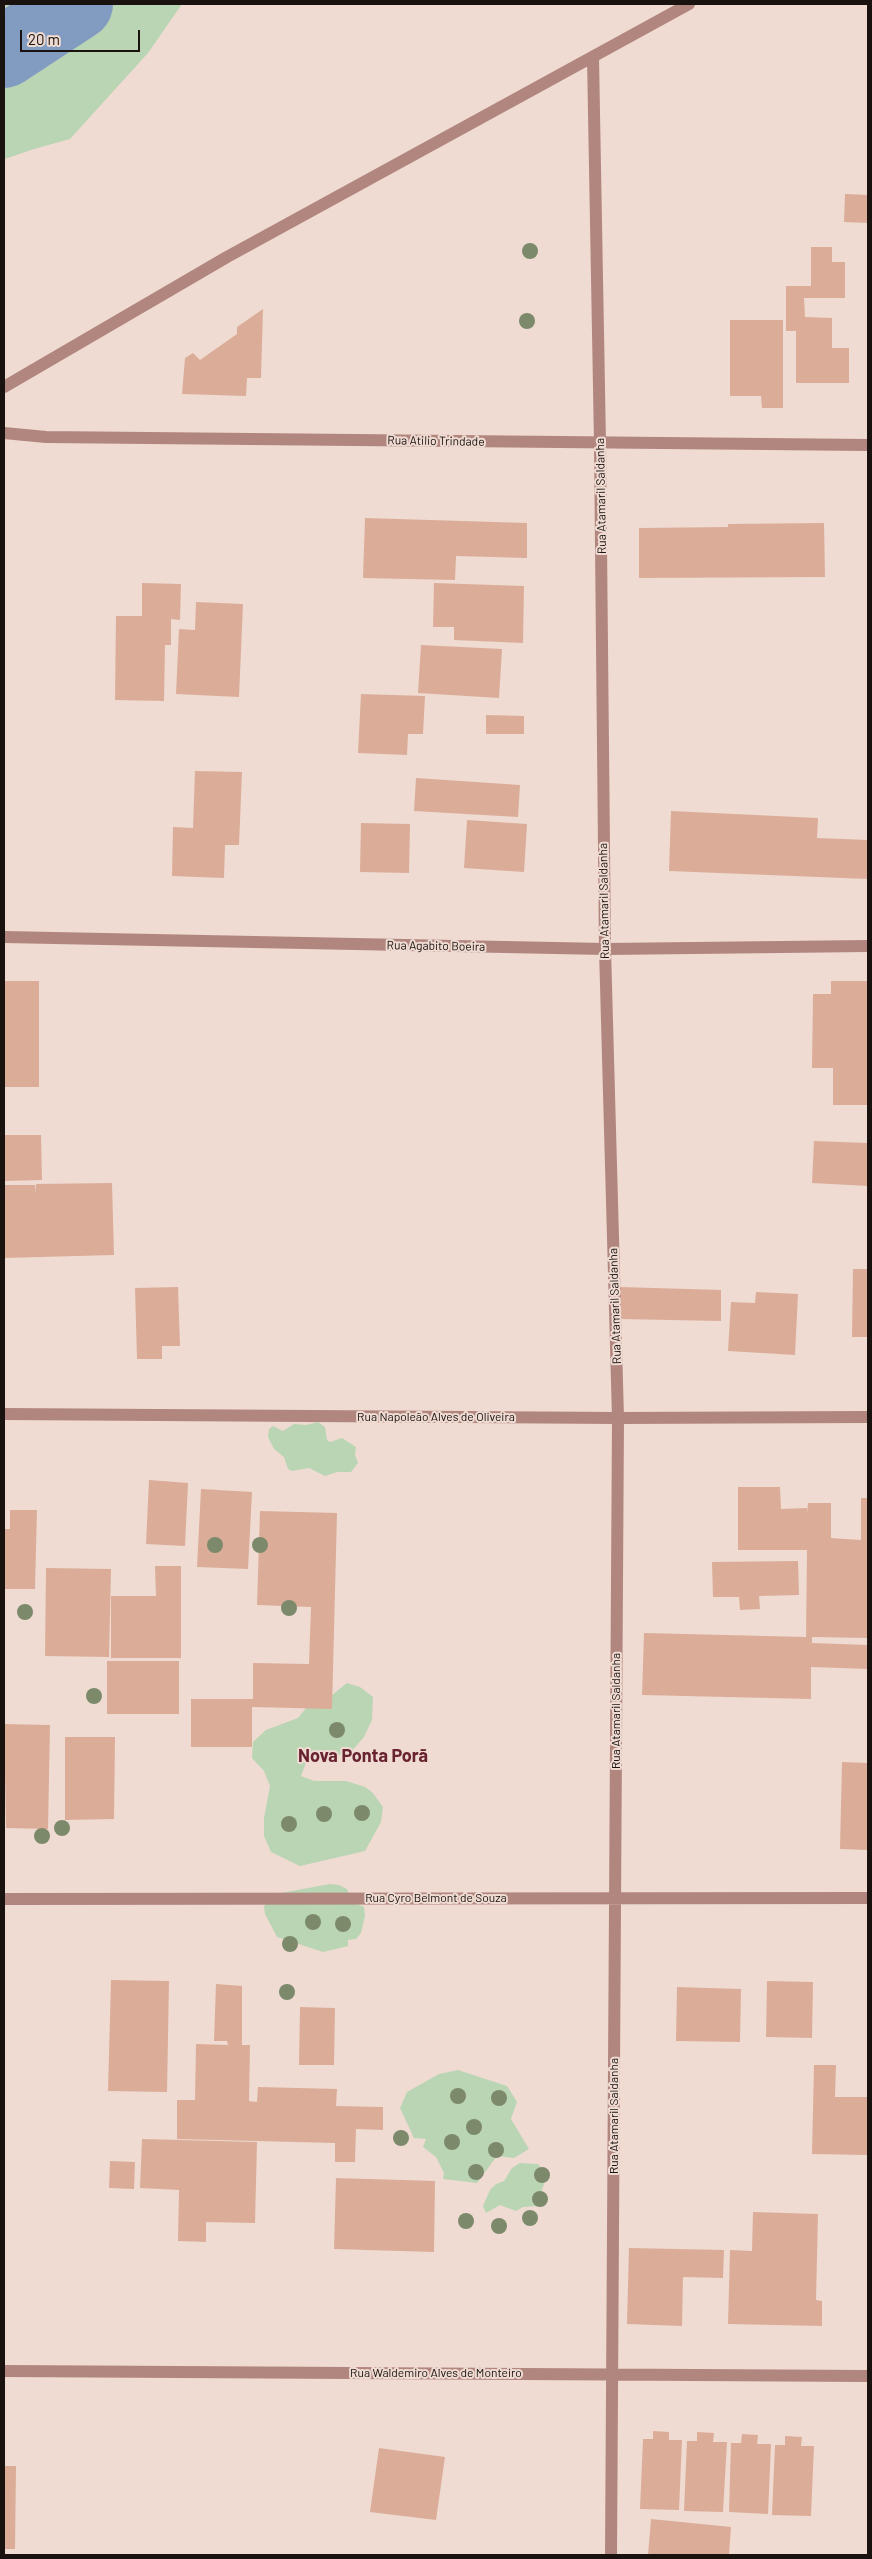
<!DOCTYPE html>
<html>
<head>
<meta charset="utf-8">
<style>
	body { margin:0 }
	#map { position:relative; width:872px; height:2559px; overflow:hidden; background:#efdbd2; font-family:Barlow,sans-serif }
	canvas { display:block }
	.frame { position:absolute; inset:0; border:5px solid #19120f; pointer-events:none }
	.scale { position:absolute; left:20px; top:30px; width:120px; height:22px; box-sizing:border-box; border:2px solid #19120f; border-top:0; padding-left:6px; font-size:15px; line-height:18px; white-space:nowrap; color:#19120f; -webkit-text-stroke:4px #efdbd2; paint-order:stroke }
</style>
</head>
<body>
<div id="map">
<canvas width="872" height="2559"></canvas>
<div class="frame"></div>
<div class="scale">20 m</div>
</div>
<script>
const g = document.querySelector('canvas').getContext('2d');
g.lineJoin = 'round';
function paint(path, color) {
  g.fillStyle = color;
  g.fill(path, 'evenodd');
}
function shape(rows) {
  const path = new Path2D();
  for (const r of rows) {
    path.moveTo(r[0], r[1]);
    for (let i = 2; i < r.length; i += 2) path.lineTo(r[i], r[i + 1]);
  }
  return path;
}
function trace(path, color, width, dash) {
  g.strokeStyle = color;
  g.lineWidth = width;
  g.lineCap = dash ? 'butt' : 'round';
  g.setLineDash(dash || []);
  g.stroke(path);
}
function label(font, color, halo, rows, align = 'center') {
  g.font = font + ' Barlow,sans-serif';
  g.lineWidth = 4;
  g.setLineDash([]);
  g.textBaseline = 'middle';
  g.strokeStyle = halo;
  g.fillStyle = color;
  for (const [text, x, y, turn = 0] of rows) {
    g.save();
    g.translate(x, y);
    g.rotate((+turn || 0) * Math.PI / 180);
    g.textAlign = isNaN(turn) ? turn : align;
    if (halo) g.strokeText(text, 0, 0);
    g.fillText(text, 0, 0);
    g.restore();
  }
}
const green = shape([
	[4,4,182,4,148,53,70,139,34,149,5,159,4,162],
	[318,1422,325,1427,327,1440,330,1442,342,1438,356,1447,355,1455,358,1463,351,1472,337,1472,325,1476,309,1468,292,1471,288,1469,284,1457,274,1449,268,1437,269,1429,273,1426,283,1431,294,1424,306,1425],
	[347,1683,360,1687,373,1697,372,1720,364,1737,350,1753,307,1760,301,1776,314,1781,346,1781,365,1787,372,1792,383,1807,381,1822,365,1851,300,1866,271,1852,264,1836,264,1818,270,1786,264,1771,252,1758,253,1742,266,1730,298,1718,315,1697,332,1695],
	[330,1884,339,1885,347,1889,350,1897,357,1904,364,1907,365,1916,361,1933,356,1939,348,1940,348,1946,323,1952,277,1937,265,1914,264,1906,276,1894],
	[458,2070,507,2086,517,2102,511,2119,529,2149,514,2158,497,2156,477,2183,443,2179,444,2173,436,2157,423,2147,426,2139,414,2138,400,2108,407,2092,439,2074],
	[520,2163,538,2164,543,2171,544,2184,537,2206,523,2207,516,2211,500,2205,486,2213,483,2206,490,2190,496,2184,504,2181,512,2168]
]);
const river = shape([
	[4,52,77,4]
]);
const building = shape([
	[845,194,868,195,868,223,844,222],
	[811,247,832,247,832,262,845,262,845,298,804,298,805,317,832,318,832,348,849,348,849,383,796,383,796,331,786,331,786,286,811,286],
	[263,309,261,378,247,378,246,396,182,394,185,358,193,353,200,360,237,334,237,327],
	[730,320,783,320,783,408,762,408,761,396,730,396],
	[365,518,527,523,527,558,456,556,455,580,363,578],
	[824,523,825,577,639,578,639,528,728,527,728,524],
	[142,583,181,584,180,620,171,619,171,645,165,645,164,701,115,700,116,616,142,616],
	[434,583,524,586,523,643,454,640,454,627,433,627],
	[196,602,243,604,239,697,176,694,179,629,195,630],
	[421,645,502,649,499,698,418,693],
	[361,694,425,696,423,734,408,734,407,755,358,753],
	[486,715,524,716,524,734,486,734],
	[195,771,242,772,239,845,225,845,224,878,172,876,173,827,193,828],
	[416,778,520,785,518,817,414,811],
	[671,811,818,818,817,838,868,840,868,879,669,871],
	[467,820,527,824,524,872,464,868],
	[361,823,410,824,409,873,360,872],
	[4,981,39,981,39,1087,4,1087],
	[831,981,868,981,868,1105,833,1105,833,1068,812,1068,813,994,831,994],
	[4,1135,41,1135,42,1180,4,1181],
	[814,1141,868,1143,868,1186,812,1183],
	[112,1183,114,1255,4,1258,4,1185,35,1185,36,1193,36,1184],
	[853,1269,868,1269,868,1337,852,1337],
	[178,1287,180,1346,162,1346,162,1359,137,1359,135,1288],
	[620,1287,721,1290,721,1321,620,1319],
	[756,1292,798,1294,795,1355,728,1351,731,1302,755,1303],
	[149,1480,188,1483,185,1546,146,1544],
	[738,1487,780,1487,781,1509,807,1508,807,1514,808,1503,831,1503,831,1538,861,1540,861,1498,868,1498,868,1638,812,1637,812,1643,868,1645,868,1669,811,1667,811,1699,642,1695,644,1633,806,1637,807,1550,738,1550],
	[201,1489,252,1492,248,1569,197,1567],
	[10,1510,37,1510,35,1589,4,1589,4,1529,10,1529],
	[260,1511,337,1513,332,1709,252,1707,252,1747,191,1747,191,1699,253,1699,253,1663,309,1664,311,1607,257,1605],
	[798,1561,799,1595,759,1596,760,1609,740,1610,739,1597,713,1597,712,1562],
	[155,1566,181,1566,181,1658,111,1658,111,1596,156,1596],
	[46,1568,111,1569,109,1657,45,1656],
	[107,1661,179,1661,179,1714,107,1714],
	[4,1724,50,1725,48,1829,6,1828],
	[65,1737,115,1737,114,1819,65,1820],
	[842,1762,868,1763,868,1850,840,1849],
	[111,1980,169,1981,167,2092,108,2091],
	[767,1981,813,1982,812,2038,766,2037],
	[216,1984,242,1986,242,2045,250,2045,249,2101,257,2102,258,2087,337,2089,336,2106,383,2107,383,2130,356,2129,355,2162,335,2162,335,2143,177,2139,177,2100,195,2100,196,2044,228,2045,227,2041,214,2041],
	[677,1987,741,1989,740,2042,676,2041],
	[300,2007,335,2008,334,2065,299,2065],
	[814,2065,836,2065,835,2097,868,2097,868,2155,812,2154],
	[142,2139,257,2142,255,2223,206,2222,206,2242,178,2241,179,2190,140,2188],
	[110,2161,135,2162,134,2189,109,2188],
	[336,2178,435,2181,434,2252,334,2249],
	[753,2212,818,2214,816,2300,822,2301,822,2326,728,2324,730,2250,752,2251],
	[629,2248,724,2250,723,2278,683,2277,682,2326,627,2324],
	[653,2431,669,2432,669,2440,682,2440,679,2510,640,2509,643,2439,653,2439],
	[697,2432,714,2433,713,2442,727,2442,723,2512,684,2511,687,2441,697,2441],
	[742,2434,758,2435,757,2444,771,2444,768,2514,729,2512,731,2443,741,2443],
	[785,2436,802,2437,801,2446,814,2446,811,2516,772,2515,775,2445,785,2445],
	[379,2448,445,2457,436,2520,370,2512],
	[4,2466,16,2466,15,2549,4,2549],
	[651,2519,731,2527,729,2555,648,2555]
]);
const minor = shape([
	[593,57,600,443,605,949,618,1418,611,2555],
	[4,387,227,257,689,4],
	[4,433,46,437,868,445],
	[4,937,605,949,868,946],
	[4,1414,618,1418,868,1417],
	[4,1899,868,1898],
	[4,2371,868,2376]
]);
const trees = [
	[530,251],
	[527,321],
	[215,1545],
	[260,1545],
	[289,1608],
	[25,1612],
	[94,1696],
	[337,1730],
	[362,1813],
	[324,1814],
	[289,1824],
	[62,1828],
	[42,1836],
	[313,1922],
	[343,1924],
	[290,1944],
	[287,1992],
	[458,2096],
	[499,2098],
	[474,2127],
	[401,2138],
	[452,2142],
	[496,2150],
	[476,2172],
	[542,2175],
	[540,2199],
	[530,2218],
	[466,2221],
	[499,2226]
];
const streetNames = [
	["Rua Atilio Trindade",436,441,1],
	["Rua Atamaril Saldanha",601,496,-91],
	["Rua Atamaril Saldanha",604,901,-91],
	["Rua Agabito Boeira",436,946,1],
	["Rua Atamaril Saldanha",615,1306,-92],
	["Rua Napoleão Alves de Oliveira",436,1417],
	["Rua Atamaril Saldanha",616,1711,-90],
	["Rua Cyro Belmont de Souza",436,1898],
	["Rua Atamaril Saldanha",614,2116,-90],
	["Rua Waldemiro Alves de Monteiro",436,2373]
];
const districtNames = [
	["Nova Ponta Porã",363,1756]
];
paint(green, '#bad5b4');
trace(river, '#819cc0', 72);
paint(building, '#dbad98');
trace(minor, '#b1867f', 12);
g.fillStyle = '#7c8a6b';
for (const [x, y] of trees) {
  g.beginPath();
  g.arc(x, y, 8, 0, 2 * Math.PI);
  g.fill();
}
label('12px', '#19120f', '#efdbd2', streetNames);
label('bold 18px', '#682230', '#efdbd2', districtNames);
</script>
</body>
</html>
